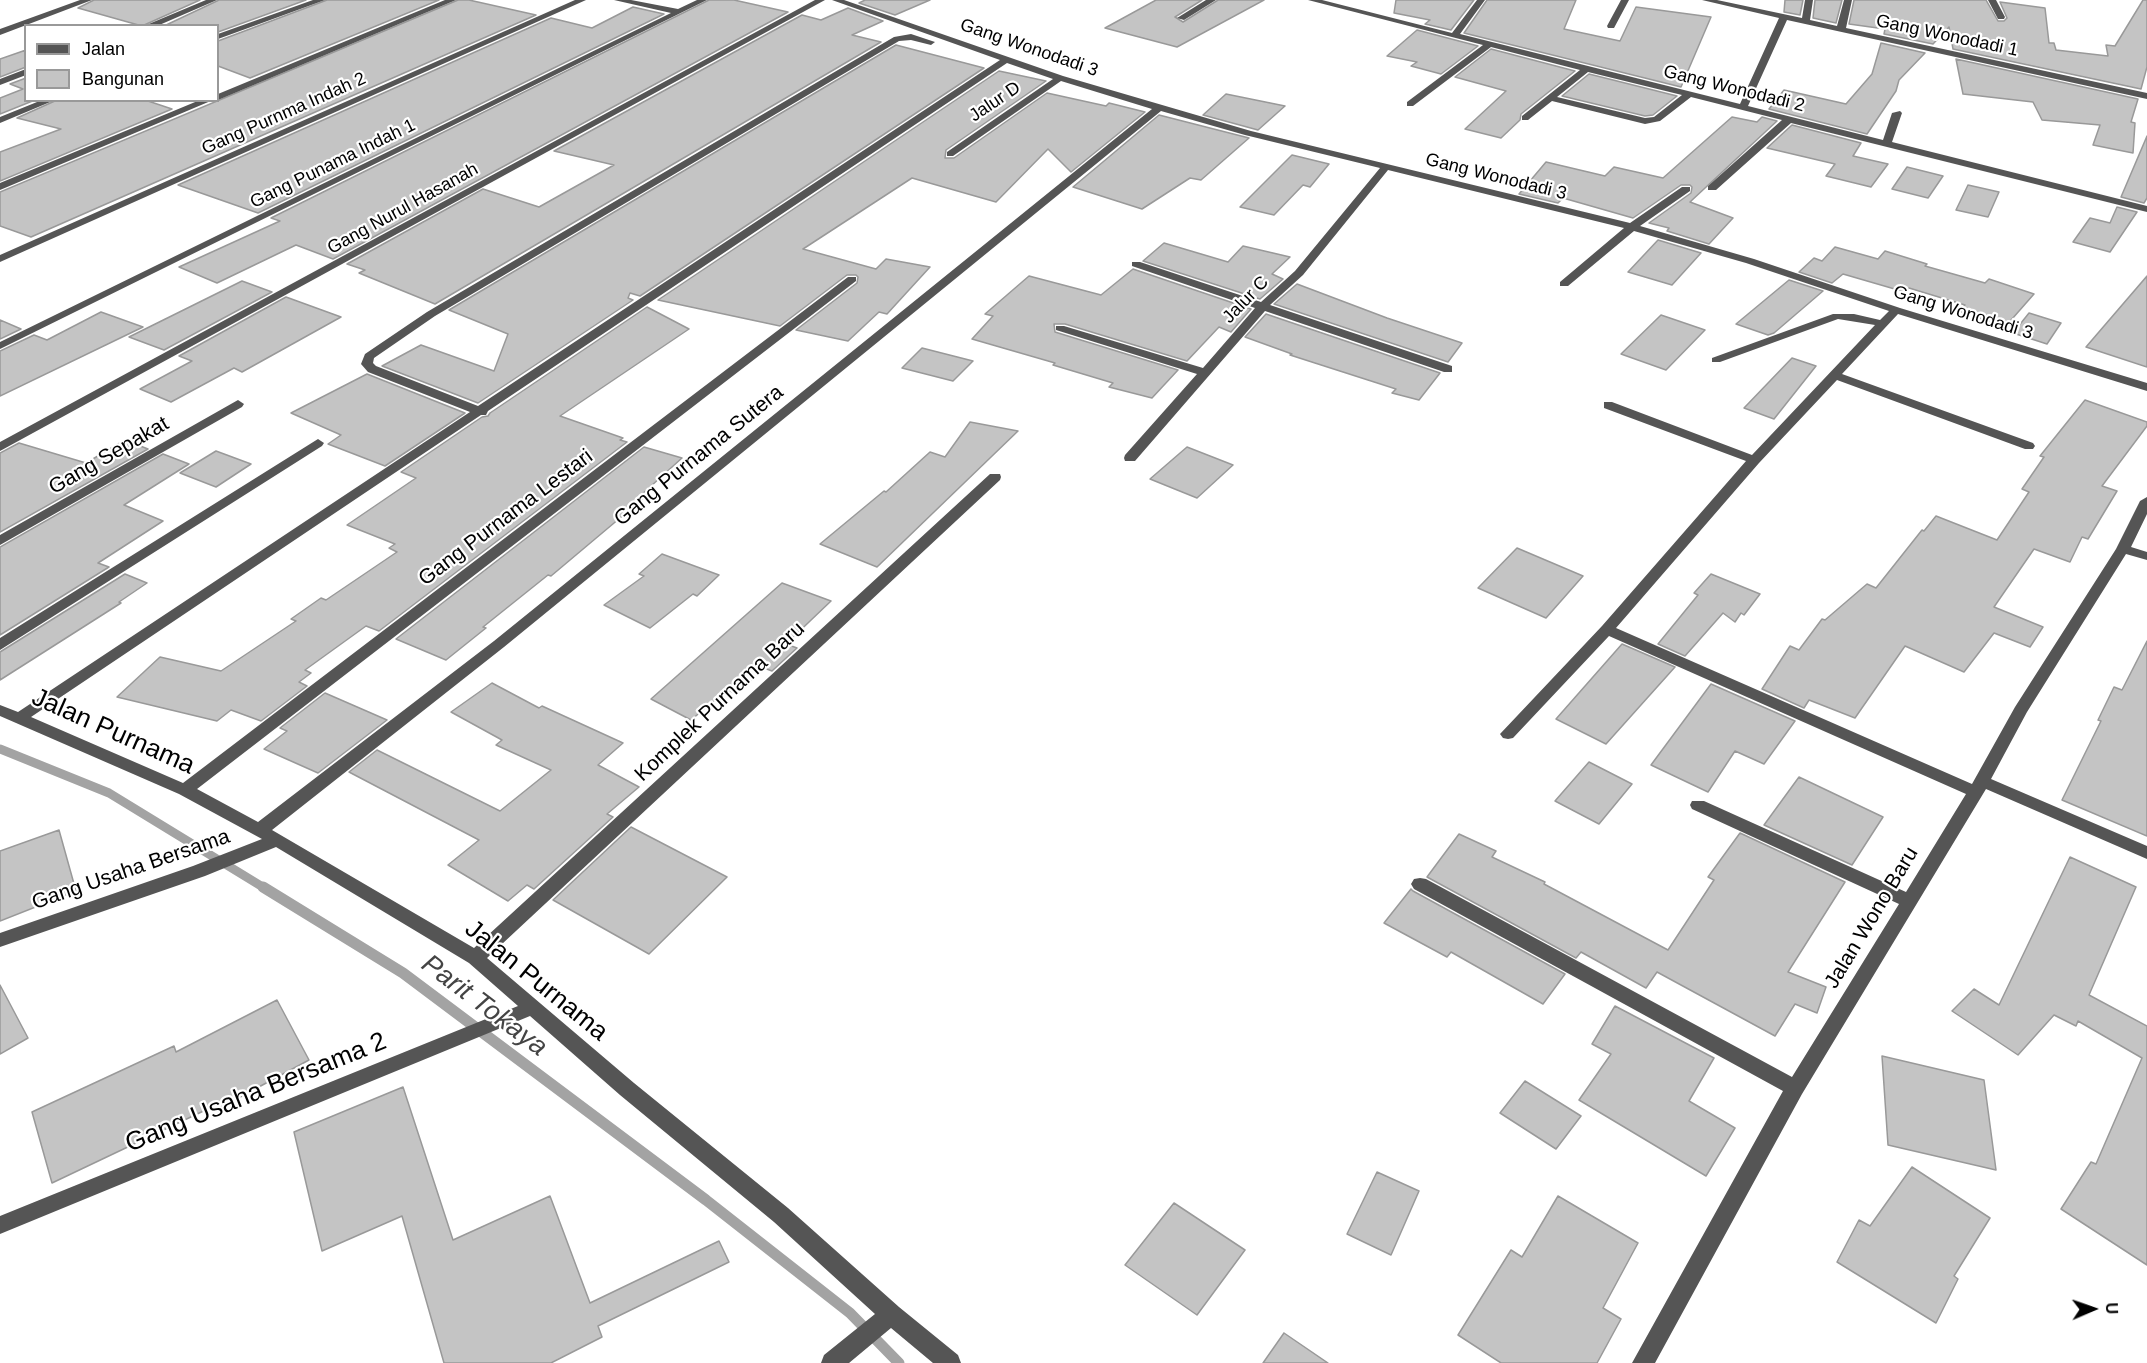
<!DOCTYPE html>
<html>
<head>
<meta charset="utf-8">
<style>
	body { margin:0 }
	#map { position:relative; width:2147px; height:1363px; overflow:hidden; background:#fff; font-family:Arial,sans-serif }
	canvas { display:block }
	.legend { position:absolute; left:24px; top:24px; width:195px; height:78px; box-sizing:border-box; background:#fff; border:2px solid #999; margin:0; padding:8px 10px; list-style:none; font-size:18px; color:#000 }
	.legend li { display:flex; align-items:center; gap:12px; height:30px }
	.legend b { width:30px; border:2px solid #999 }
	.north { position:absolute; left:2063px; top:1279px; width:60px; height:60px; -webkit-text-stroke:4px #fff; paint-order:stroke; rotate:88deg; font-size:16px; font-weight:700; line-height:24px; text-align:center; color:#000 }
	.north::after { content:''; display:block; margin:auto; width:21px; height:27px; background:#000; clip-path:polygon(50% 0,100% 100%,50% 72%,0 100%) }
</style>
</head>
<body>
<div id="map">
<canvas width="2147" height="1363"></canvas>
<ul class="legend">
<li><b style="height:8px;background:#555"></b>Jalan</li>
<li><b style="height:16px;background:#c4c4c4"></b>Bangunan</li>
</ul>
<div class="north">U</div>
</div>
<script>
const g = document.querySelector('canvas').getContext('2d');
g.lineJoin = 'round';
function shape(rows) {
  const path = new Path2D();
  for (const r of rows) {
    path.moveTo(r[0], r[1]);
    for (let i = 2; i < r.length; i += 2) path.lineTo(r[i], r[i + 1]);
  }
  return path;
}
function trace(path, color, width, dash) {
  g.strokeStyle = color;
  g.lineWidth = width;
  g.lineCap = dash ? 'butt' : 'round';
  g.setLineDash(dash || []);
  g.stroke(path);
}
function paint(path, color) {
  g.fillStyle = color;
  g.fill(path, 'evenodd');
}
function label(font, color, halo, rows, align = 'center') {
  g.font = font + ' Arial,sans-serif';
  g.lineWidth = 4.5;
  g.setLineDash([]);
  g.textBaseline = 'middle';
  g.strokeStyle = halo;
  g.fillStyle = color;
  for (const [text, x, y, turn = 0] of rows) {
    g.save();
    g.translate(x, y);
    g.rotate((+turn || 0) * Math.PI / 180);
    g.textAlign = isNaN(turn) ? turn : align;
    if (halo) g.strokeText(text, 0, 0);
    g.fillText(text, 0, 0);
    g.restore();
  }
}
const streamFar1 = shape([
	[0,749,109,793,266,889]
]);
const stream = shape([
	[263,887,403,973,706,1200,850,1313,899,1363]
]);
const building = shape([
	[94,0,200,0,142,26,78,8,94,0],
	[219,0,306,0,218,32,218,26,164,26,219,0],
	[327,0,439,0,250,78,218,66,218,41,327,0],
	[458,0,469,0,536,15,31,237,0,226,0,192,458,0],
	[709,0,734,0,788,12,333,259,296,245,217,283,179,267,280,221,271,218,709,0],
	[865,0,930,0,895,15,859,3,865,0],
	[1156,0,1202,0,1175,17,1183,22,1218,0,1264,0,1177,47,1105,28,1156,0],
	[1396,0,1474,0,1451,30,1425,24,1430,20,1394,13,1396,0],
	[1487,0,1576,0,1564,29,1620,41,1636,7,1711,17,1681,87,1464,33,1487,0],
	[1785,0,1803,0,1800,15,1784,12,1785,0],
	[1815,0,1842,0,1836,23,1813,18,1815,0],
	[1854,0,1986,0,1998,21,2004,21,2007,18,2000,2,2045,8,2049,43,2054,43,2056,50,2108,56,2106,45,2115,46,2143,0,2147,0,2147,67,2141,89,1953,49,1949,27,1933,44,1884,34,1885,29,1849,24,1854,0],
	[633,7,664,14,258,213,178,185,551,18,592,28,633,7],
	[848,8,883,21,852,35,881,42,435,304,359,273,365,270,347,264,483,189,539,207,614,165,554,151,802,15,821,20,848,8],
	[1417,30,1478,46,1441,74,1411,66,1417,62,1387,56,1417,30],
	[1881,43,1925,53,1899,80,1896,91,1867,134,1769,109,1784,90,1846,104,1872,74,1881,43],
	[896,45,984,68,640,296,630,293,628,298,633,300,478,403,382,366,421,345,494,371,508,334,449,310,896,45],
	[1491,49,1575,71,1521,114,1520,120,1501,138,1465,129,1506,91,1455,77,1491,49],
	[26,50,26,67,0,77,0,59,26,50],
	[1956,59,2138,99,2131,122,2135,123,2133,153,2093,145,2100,125,2042,120,2033,102,1963,94,1956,59],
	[999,71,1046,81,946,150,945,158,954,158,1047,93,1106,106,1109,103,1145,112,1071,172,1048,149,996,202,912,178,803,249,876,269,886,259,930,267,887,314,879,312,848,341,796,330,857,283,858,277,856,275,847,275,780,326,658,300,999,71],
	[1589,74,1677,96,1653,115,1645,116,1562,96,1589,74],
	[26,78,26,100,35,100,0,114,0,98,23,89,10,84,26,78],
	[1226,94,1285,106,1258,130,1203,115,1226,94],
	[57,100,145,100,172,109,0,181,0,152,61,129,17,118,57,100],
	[1159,115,1249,138,1201,180,1190,178,1142,209,1073,187,1159,115],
	[1732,117,1757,122,1762,117,1777,121,1690,202,1733,218,1709,244,1667,231,1669,228,1649,223,1691,193,1692,187,1690,185,1681,185,1633,218,1563,198,1558,203,1519,194,1546,162,1605,176,1614,167,1663,178,1732,117],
	[1792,125,1861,143,1853,156,1888,164,1871,187,1826,176,1835,164,1767,148,1792,125],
	[2147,136,2147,198,2144,203,2121,197,2147,136],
	[1292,155,1329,164,1310,187,1303,185,1274,215,1240,207,1292,155],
	[1907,167,1943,176,1928,198,1892,189,1907,167],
	[1968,185,1999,192,1988,217,1956,210,1968,185],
	[2117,207,2137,212,2110,252,2073,242,2090,218,2110,223,2117,207],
	[1658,240,1701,253,1672,285,1628,272,1658,240],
	[1164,243,1228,262,1243,246,1290,257,1272,274,1283,279,1260,299,1143,261,1164,243],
	[1835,247,1878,259,1885,251,1927,264,1925,266,1985,283,1989,279,2034,294,2005,327,1959,311,1965,305,1909,288,1905,292,1843,274,1832,283,1799,272,1814,258,1822,261,1835,247],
	[1133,269,1251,309,1231,332,1219,327,1187,361,1065,324,1054,324,1055,332,1178,370,1152,398,1109,387,1113,383,1053,365,1055,363,972,339,993,316,985,314,1029,276,1101,295,1133,269],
	[2147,276,2147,367,2086,347,2147,276],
	[1789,280,1823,291,1774,333,1768,335,1736,324,1789,280],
	[242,281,272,292,164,350,129,337,242,281],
	[1297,284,1387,318,1462,343,1448,362,1274,304,1297,284],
	[286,297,341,317,242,372,234,368,171,402,140,389,192,361,179,356,286,297],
	[647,307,689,329,560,416,623,438,620,440,627,442,379,631,366,626,305,670,311,673,299,682,307,686,261,721,231,710,217,721,117,697,160,657,221,671,296,621,291,619,321,598,326,600,397,552,389,548,395,544,347,525,416,478,401,472,482,417,488,416,490,413,647,307],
	[101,312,143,327,0,396,0,351,34,335,47,340,101,312],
	[2029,313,2061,323,2047,344,2013,333,2029,313],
	[1266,314,1440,373,1419,400,1392,393,1396,389,1290,355,1292,354,1245,337,1266,314],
	[1661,315,1705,330,1666,370,1621,354,1661,315],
	[0,320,21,329,0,339,0,320],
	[922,348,973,361,953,381,902,368,922,348],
	[1792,358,1816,366,1774,419,1744,408,1792,358],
	[367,374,465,413,385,466,328,444,341,435,291,413,367,374],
	[2085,400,2147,422,2147,426,2102,486,2117,491,2088,539,2082,537,2070,562,2034,549,1994,607,2043,627,2030,647,1994,633,1964,672,1905,646,1855,718,1809,700,1804,708,1762,689,1790,646,1799,650,1822,619,1825,620,1867,584,1876,588,1922,530,1924,531,1936,516,1997,540,2029,492,2022,489,2044,457,2040,456,2085,400],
	[970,422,1018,431,877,567,820,544,884,491,886,492,930,452,945,457,970,422],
	[125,440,148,449,0,532,0,453,19,443,86,463,125,440],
	[644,447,682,458,640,496,645,497,551,576,548,575,483,627,486,628,446,660,396,639,644,447],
	[1187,447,1233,465,1197,498,1150,479,1187,447],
	[216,451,251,464,216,487,180,473,216,451],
	[163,454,189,464,124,505,163,521,98,563,109,567,0,635,0,547,163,454],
	[1517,548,1583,576,1546,618,1478,588,1517,548],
	[662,554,719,575,697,596,693,594,650,628,604,605,644,576,639,574,662,554],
	[125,574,147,583,119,602,121,603,0,680,0,652,125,574],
	[1711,574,1760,594,1744,615,1741,613,1735,622,1723,613,1685,656,1658,644,1698,595,1694,593,1711,574],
	[782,583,831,601,786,644,797,648,772,671,764,668,737,694,727,690,691,720,651,699,782,583],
	[2147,641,2147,836,2062,800,2101,721,2098,720,2114,687,2122,690,2147,641],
	[1622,644,1675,667,1606,744,1556,719,1622,644],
	[492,683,539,708,542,706,623,743,598,765,639,787,607,814,613,817,534,889,527,885,508,901,448,865,479,840,349,772,377,750,500,811,551,770,496,745,502,740,451,712,492,683],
	[1711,684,1795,721,1764,764,1735,751,1708,792,1651,765,1711,684],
	[325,693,387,720,318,773,264,749,287,731,280,728,325,693],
	[1589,762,1632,784,1599,824,1555,801,1589,762],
	[1799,777,1883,817,1852,865,1764,825,1799,777],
	[631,827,727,877,649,954,553,900,631,827],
	[59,830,76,891,0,921,0,851,59,830],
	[1740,833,1845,882,1788,972,1826,987,1817,1013,1795,1004,1775,1036,1657,972,1646,988,1581,952,1576,958,1427,877,1459,834,1496,851,1492,857,1545,882,1544,884,1668,950,1714,880,1708,877,1740,833],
	[2070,857,2136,887,2089,995,2147,1026,2147,1265,2061,1209,2091,1162,2096,1164,2142,1058,2078,1021,2076,1026,2054,1015,2018,1055,1952,1011,1974,989,1999,1005,2070,857],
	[1411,889,1413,891,1565,974,1543,1004,1451,952,1447,957,1384,923,1411,889],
	[0,985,28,1038,0,1054,0,985],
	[277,1000,309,1060,216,1110,214,1106,52,1183,32,1112,174,1046,176,1052,277,1000],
	[1615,1006,1714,1058,1689,1101,1735,1128,1706,1176,1579,1100,1611,1054,1592,1044,1615,1006],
	[1882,1056,1984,1080,1996,1170,1888,1145,1882,1056],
	[1525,1081,1581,1116,1556,1149,1500,1113,1525,1081],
	[403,1087,453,1240,550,1196,590,1303,719,1241,729,1262,598,1326,602,1337,551,1363,444,1363,402,1216,322,1251,294,1132,403,1087],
	[1912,1167,1990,1218,1954,1276,1958,1279,1936,1323,1837,1262,1859,1220,1870,1226,1912,1167],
	[1377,1172,1419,1191,1391,1255,1347,1234,1377,1172],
	[1558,1196,1638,1243,1603,1308,1621,1319,1597,1363,1501,1363,1458,1335,1511,1250,1522,1257,1558,1196],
	[1174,1203,1245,1250,1197,1315,1125,1265,1174,1203],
	[1284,1333,1328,1363,1263,1363,1284,1333]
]);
const minor = shape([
	[80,0,92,0,0,35,0,29,80,0],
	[206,0,217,0,157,26,144,26,206,0],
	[313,0,325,0,218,39,218,34,313,0],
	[445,0,456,0,218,100,218,94,445,0],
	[575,0,586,0,0,262,0,255,575,0],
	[614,0,631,0,678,9,697,0,707,0,0,349,0,342,671,13,614,0],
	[815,0,825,0,0,451,0,442,815,0],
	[832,0,844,0,1063,76,1251,131,1630,223,1682,187,1690,187,1690,191,1640,226,1754,259,1900,308,2147,383,2147,391,1898,314,1842,374,2033,443,2035,446,2033,449,2025,449,1837,380,1759,463,1616,628,1972,784,2015,707,2116,549,2140,501,2147,497,2147,514,2131,547,2147,552,2147,560,2126,554,2027,712,1991,779,2147,846,2147,859,1986,789,1802,1094,1655,1363,1632,1363,1783,1091,1414,889,1411,884,1414,879,1420,878,1426,879,1792,1077,1899,904,1692,809,1690,805,1692,801,1704,801,1906,892,1966,794,1609,636,1513,738,1508,739,1503,738,1500,734,1602,626,1746,461,1604,408,1604,402,1612,402,1752,455,1875,325,1838,319,1720,362,1712,362,1712,358,1833,314,1854,314,1880,320,1889,311,1746,263,1634,231,1568,286,1560,286,1560,282,1624,228,1388,170,1303,275,1270,305,1452,366,1452,372,1444,372,1265,311,1135,461,1125,461,1124,458,1125,455,1197,374,1056,330,1056,326,1064,326,1203,368,1255,308,1132,266,1132,262,1140,262,1261,302,1295,271,1380,168,1245,135,1161,111,504,647,272,830,474,948,990,474,1000,474,1001,477,1000,480,487,958,634,1083,788,1208,899,1307,958,1355,961,1363,933,1363,891,1328,849,1363,821,1363,824,1355,875,1314,774,1222,620,1095,530,1016,0,1234,0,1216,518,1006,469,963,276,847,205,876,0,947,0,933,193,866,262,839,179,794,0,716,0,705,18,712,470,412,368,372,361,364,365,354,427,312,894,37,911,34,935,42,931,45,911,40,899,41,435,316,374,358,373,363,376,366,478,406,1000,60,832,0],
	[1007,63,1053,79,947,152,947,156,953,156,1061,81,1152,109,494,641,258,822,197,789,856,281,856,277,848,277,183,783,31,717,481,415,486,415,488,411,1007,63],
	[1206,0,1216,0,1184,20,1177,18,1206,0],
	[1308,0,1322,0,1452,33,1477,0,1485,0,1460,34,1740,104,1779,18,1702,0,1717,0,1802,18,1805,0,1813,0,1810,20,1837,26,1844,0,1852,0,1846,28,2147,93,2147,99,1787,20,1748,106,1883,140,1892,113,1900,111,1902,113,1892,142,2147,206,2147,212,1791,123,1716,190,1708,190,1708,186,1782,120,1691,97,1660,121,1645,124,1552,101,1528,120,1522,120,1522,116,1580,70,1491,47,1413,106,1407,106,1407,102,1483,45,1308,0],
	[1588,72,1682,95,1654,117,1645,118,1557,97,1588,72],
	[1621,0,1629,0,1614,28,1608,28,1607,26,1621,0],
	[1988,0,1996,0,2005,17,2004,19,1998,19,1988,0],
	[26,69,26,75,0,85,0,79,26,69],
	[42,100,55,100,0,123,0,117,42,100],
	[200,100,213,100,0,190,0,183,200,100],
	[238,400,244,404,242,407,0,545,0,535,238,400],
	[318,439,324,443,322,446,0,650,0,638,318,439]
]);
const farStreetnames = [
	["Gang Wonodadi 1",1947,36,12],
	["Gang Wonodadi 3",1029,48,19],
	["Gang Wonodadi 2",1734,89,14],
	["Jalur D",995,102,-34],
	["Gang Purnma Indah 2",284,114,-24],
	["Gang Punama Indah 1",333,164,-26],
	["Gang Wonodadi 3",1496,177,14],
	["Gang Nurul Hasanah",403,209,-29],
	["Jalur C",1246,300,-46],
	["Gang Wonodadi 3",1963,313,17]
];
const streetNames = [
	["Gang Sepakat",109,456,-30],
	["Gang Purnama Sutera",699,456,-39],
	["Gang Purnama Lestari",506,518,-37],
	["Komplek Purnama Baru",720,702,-43],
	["Gang Usaha Bersama",131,870,-19],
	["Jalan Wono Baru",1872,918,-59]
];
const nearStreetnames = [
	["Jalan Purnama",113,732,24],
	["Jalan Purnama",536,981,39],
	["Gang Usaha Bersama 2",256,1093,-22]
];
const nearWaternames = [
	["Parit Tokaya",484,1006,37]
];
trace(streamFar1, '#a3a3a3', 9);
trace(stream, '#a3a3a3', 11);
paint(building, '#c4c4c4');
trace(building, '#999', 1.5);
paint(minor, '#555');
label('18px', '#000', '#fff', farStreetnames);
label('21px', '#000', '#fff', streetNames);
label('26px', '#000', '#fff', nearStreetnames);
label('italic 27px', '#444', '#fff', nearWaternames);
</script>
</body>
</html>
